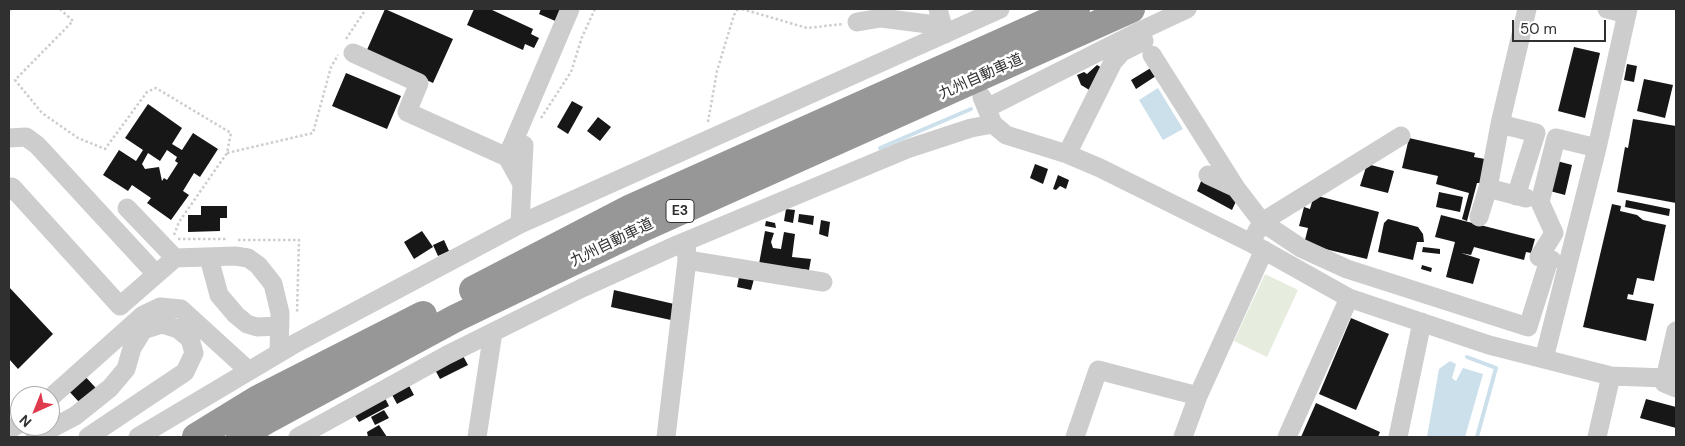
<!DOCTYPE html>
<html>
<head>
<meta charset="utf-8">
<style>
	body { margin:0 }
	#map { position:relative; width:1685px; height:446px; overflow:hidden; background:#fff; font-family:"DM Sans",sans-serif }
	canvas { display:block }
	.frame { position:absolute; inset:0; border:10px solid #303030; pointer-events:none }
	.north { position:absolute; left:10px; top:386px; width:50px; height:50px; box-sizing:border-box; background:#fff; border:1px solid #acacac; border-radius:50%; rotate:224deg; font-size:14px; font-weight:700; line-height:20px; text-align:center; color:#303030 }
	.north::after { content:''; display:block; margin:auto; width:18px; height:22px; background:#df3a4d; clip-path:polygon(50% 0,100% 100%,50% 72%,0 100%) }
	.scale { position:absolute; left:1512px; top:20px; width:94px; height:22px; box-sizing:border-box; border:2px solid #303030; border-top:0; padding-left:6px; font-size:15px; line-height:18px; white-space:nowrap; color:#303030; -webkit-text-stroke:4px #fff; paint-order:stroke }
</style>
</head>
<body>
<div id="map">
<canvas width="1685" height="446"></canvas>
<div class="frame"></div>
<div class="north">N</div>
<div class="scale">50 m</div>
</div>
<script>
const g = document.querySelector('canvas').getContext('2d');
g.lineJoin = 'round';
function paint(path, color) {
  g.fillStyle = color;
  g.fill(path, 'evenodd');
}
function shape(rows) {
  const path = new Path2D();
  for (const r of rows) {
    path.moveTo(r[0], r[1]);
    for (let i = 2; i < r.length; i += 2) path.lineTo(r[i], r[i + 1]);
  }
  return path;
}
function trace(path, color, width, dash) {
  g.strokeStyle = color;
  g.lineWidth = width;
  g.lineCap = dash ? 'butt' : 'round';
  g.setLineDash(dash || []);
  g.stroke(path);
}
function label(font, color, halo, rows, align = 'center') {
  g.font = font + ' "DM Sans","Noto Sans JP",sans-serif';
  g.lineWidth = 5;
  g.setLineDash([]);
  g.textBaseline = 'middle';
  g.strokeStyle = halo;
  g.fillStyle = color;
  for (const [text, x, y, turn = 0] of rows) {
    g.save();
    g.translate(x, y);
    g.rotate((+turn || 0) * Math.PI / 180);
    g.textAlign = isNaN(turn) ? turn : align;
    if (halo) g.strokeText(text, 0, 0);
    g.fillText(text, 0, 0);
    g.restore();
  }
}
const green = shape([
	[1265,274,1298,290,1267,357,1234,341]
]);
const water = shape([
	[1158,88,1183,129,1163,140,1139,100],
	[1450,361,1456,364,1452,378,1456,381,1463,368,1483,374,1465,437,1427,437,1439,369]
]);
const stream = shape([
	[9,10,10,9],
	[880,148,971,109],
	[1467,357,1496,368,1477,437]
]);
const building = shape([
	[385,9,453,39,433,83,366,52],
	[474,9,490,9,533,29,531,34,539,38,534,48,525,44,523,50,467,25],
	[541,9,567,9,560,23,539,14],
	[1574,47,1600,53,1585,118,1558,111],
	[1627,64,1637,66,1634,82,1624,80],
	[1097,65,1104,69,1091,91,1081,85,1077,75,1084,72,1087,74],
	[1154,66,1159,74,1136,89,1131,80],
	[346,73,401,96,387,129,332,106],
	[1644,79,1673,85,1665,118,1637,111],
	[572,101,583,107,568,134,557,127],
	[148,104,182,128,172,144,182,150,193,133,218,149,200,177,194,173,183,191,189,195,171,220,147,203,151,198,132,185,128,191,103,175,119,150,136,161,143,150,125,138],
	[167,150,177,157,175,161,178,163,167,180,164,178,162,181,159,167,145,169,142,164,148,153,160,161],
	[598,117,611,127,600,141,587,131],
	[1633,119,1676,126,1676,203,1617,192,1625,147,1628,148],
	[1409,138,1475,153,1474,157,1485,159,1480,183,1477,183,1467,221,1462,219,1469,193,1436,184,1438,176,1402,168],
	[1557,161,1572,165,1565,195,1550,191],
	[1035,164,1048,169,1043,184,1030,178],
	[1367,164,1394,171,1388,193,1360,186],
	[1058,175,1069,180,1066,189,1060,186,1056,190,1053,189],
	[1202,179,1238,197,1232,210,1197,191],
	[1439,192,1463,197,1460,212,1436,207],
	[1314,195,1379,212,1367,259,1304,244,1308,228,1299,226,1304,207,1310,209],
	[1626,200,1670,209,1669,216,1625,207],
	[1612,204,1621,206,1620,211,1637,215,1643,220,1666,225,1654,281,1637,278,1633,295,1628,294,1627,299,1654,304,1646,341,1583,327],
	[201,206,227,206,227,218,220,218,220,231,188,232,188,215,201,215],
	[786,209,795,210,793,223,784,221],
	[799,214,814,216,813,225,798,222],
	[1441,215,1535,239,1531,253,1526,252,1524,260,1474,247,1471,255,1461,253,1480,259,1473,284,1446,277,1455,242,1435,237],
	[1388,219,1418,227,1423,234,1424,242,1417,242,1413,260,1378,252,1384,223],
	[821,220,830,222,828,237,819,234],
	[766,221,775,223,776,228,765,226],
	[422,231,433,247,414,259,404,242],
	[765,231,774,233,771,242,773,248,781,249,784,232,795,234,792,257,811,259,809,270,759,264],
	[444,240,449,251,438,256,433,245],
	[1423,247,1440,249,1440,254,1422,252],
	[1422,265,1432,268,1431,272,1421,269],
	[739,277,754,279,751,290,737,287],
	[9,287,53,334,18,369,9,359],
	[614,290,674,304,671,320,611,307],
	[1351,318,1389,334,1356,410,1319,394],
	[462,354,468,365,440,379,434,368],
	[82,373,107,400,91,415,66,388],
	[407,382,414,395,397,404,390,391],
	[385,398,389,406,359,422,354,414],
	[1646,399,1676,407,1676,428,1640,418],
	[1316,403,1380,432,1378,437,1301,437],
	[384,410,389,418,375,425,371,417],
	[379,425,387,437,368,437,367,432]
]);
const path = shape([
	[60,9,73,21,15,80,42,113,78,138,105,149,147,92,156,88,231,133,227,153,179,222,174,235],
	[742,9,807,28,843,24],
	[346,39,366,9],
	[541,118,571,72,582,37,595,9],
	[708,122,717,71,734,15,738,9],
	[227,153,313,133,331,67,338,55],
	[178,239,227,239],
	[238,240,299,240,297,314]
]);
const minor = shape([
	[938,9,945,34],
	[1607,9,1627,14],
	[857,22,881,18,944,26],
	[1140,31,1187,9],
	[353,53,419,83,407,112,507,157],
	[1152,55,1236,188],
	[982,97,993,124,1006,135,1067,154,1100,168,1251,243,1349,298,1489,345,1611,376,1666,378],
	[987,108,1140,31,1144,41,1122,52,1113,62,1067,154],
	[1500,124,1527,9],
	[1401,136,1262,222,1301,248,1347,269,1528,327,1549,260],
	[9,138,26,137,37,145,156,274],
	[1208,175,1236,188,1262,222,1256,233],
	[522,184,507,157,570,9],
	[1488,188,1500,124,1536,133,1516,196],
	[9,191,12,187,120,306,175,258,235,256,248,258,258,265,273,284,280,313,279,352],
	[127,208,175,258],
	[1479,217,1488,188,1526,198],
	[520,224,524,145],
	[209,258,219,295,236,315,247,324,257,327,280,326],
	[687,260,823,282],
	[1552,260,1539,257,1554,233,1540,202,1556,138,1597,148],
	[1676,331,1664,383,1676,388],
	[1544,359,1597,148,1628,9],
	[50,398,143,315,160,307,181,309,249,371],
	[9,430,20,423],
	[35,437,75,416,110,388,126,369,132,348,143,330,162,324,178,329,190,339,194,353,185,372,88,437],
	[138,437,296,343,520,224,1000,9],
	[298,437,447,355,582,288,677,245,907,149,971,128,993,124],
	[477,437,493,332],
	[666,437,687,260,686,241],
	[1075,437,1098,370,1198,396],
	[1183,437,1198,396,1264,250],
	[1287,437,1349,298],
	[1398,437,1422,322],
	[1597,437,1611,376]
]);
const highway = shape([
	[473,290,631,208,1076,9],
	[196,437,258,399,423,315],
	[240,437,265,421,456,318,647,226,1131,9]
]);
const shields = [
	[680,211,28]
];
const shieldNames = [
	["E3",680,211]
];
const streetNames = [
	["九州自動車道",981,77,-24],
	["九州自動車道",612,243,-26]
];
paint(green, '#e6ecde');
paint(water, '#cbe0eb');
trace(stream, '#cbe0eb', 4);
paint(building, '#171717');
trace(path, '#cdcdcd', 2.5, [2.5, 2.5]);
trace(minor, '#cdcdcd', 19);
trace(highway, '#979797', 28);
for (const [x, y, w] of shields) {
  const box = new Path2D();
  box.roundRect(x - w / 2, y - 11.5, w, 23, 4);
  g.fillStyle = '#fff';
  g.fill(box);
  trace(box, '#303030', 1);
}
label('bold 14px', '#303030', null, shieldNames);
label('15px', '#303030', '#fff', streetNames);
</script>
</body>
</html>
